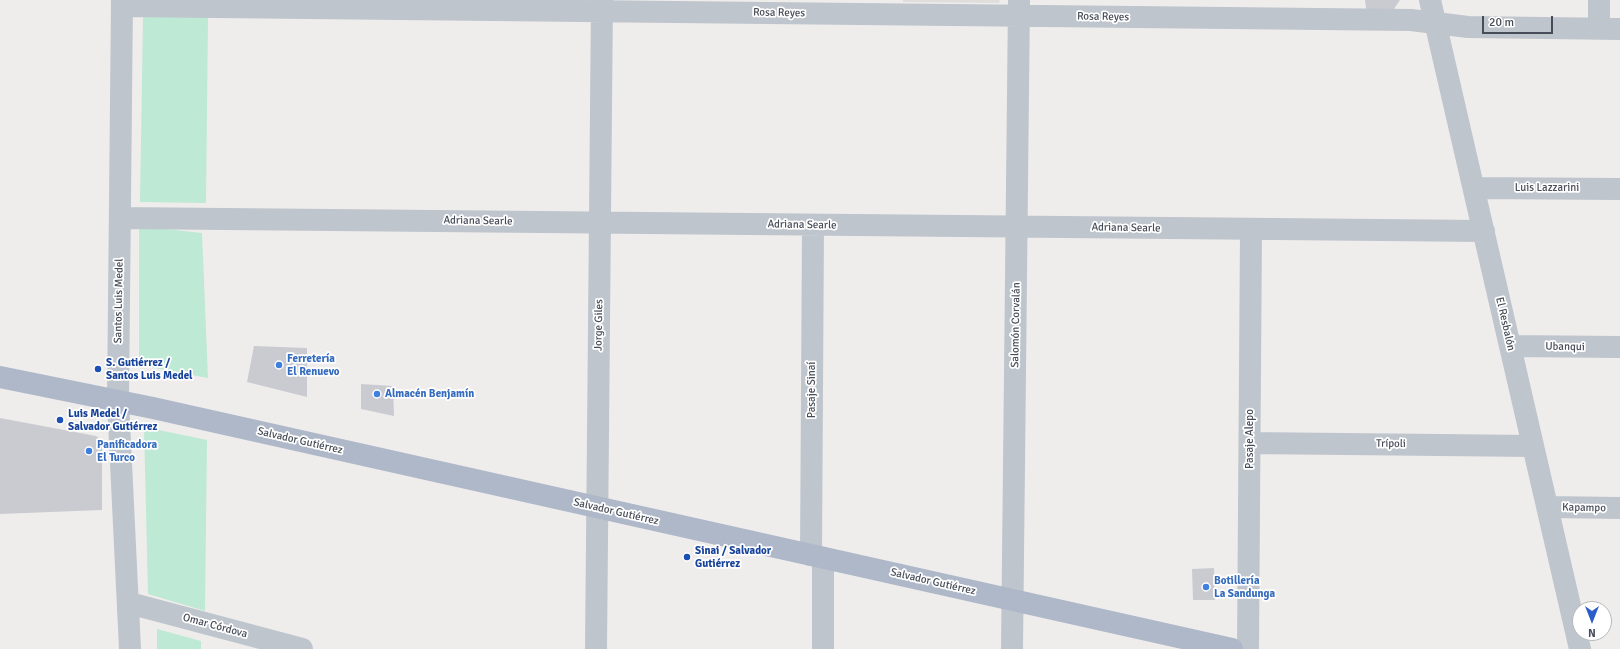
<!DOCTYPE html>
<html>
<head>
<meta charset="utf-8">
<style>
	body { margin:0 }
	#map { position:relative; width:1620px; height:649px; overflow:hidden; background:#efedec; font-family:Signika,sans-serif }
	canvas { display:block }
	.north { position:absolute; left:1572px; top:601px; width:40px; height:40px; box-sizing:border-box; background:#fff; border:1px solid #b5b8bc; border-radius:50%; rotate:180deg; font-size:11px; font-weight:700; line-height:16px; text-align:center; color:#474d58 }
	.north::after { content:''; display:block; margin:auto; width:14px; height:18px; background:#2b5dca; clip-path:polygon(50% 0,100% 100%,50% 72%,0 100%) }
	.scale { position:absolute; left:1482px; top:16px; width:71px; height:18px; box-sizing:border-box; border:2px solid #474d58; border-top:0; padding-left:5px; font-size:12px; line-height:14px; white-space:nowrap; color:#474d58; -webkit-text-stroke:3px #fff; paint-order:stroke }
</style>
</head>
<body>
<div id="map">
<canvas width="1620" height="649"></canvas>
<div class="north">N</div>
<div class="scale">20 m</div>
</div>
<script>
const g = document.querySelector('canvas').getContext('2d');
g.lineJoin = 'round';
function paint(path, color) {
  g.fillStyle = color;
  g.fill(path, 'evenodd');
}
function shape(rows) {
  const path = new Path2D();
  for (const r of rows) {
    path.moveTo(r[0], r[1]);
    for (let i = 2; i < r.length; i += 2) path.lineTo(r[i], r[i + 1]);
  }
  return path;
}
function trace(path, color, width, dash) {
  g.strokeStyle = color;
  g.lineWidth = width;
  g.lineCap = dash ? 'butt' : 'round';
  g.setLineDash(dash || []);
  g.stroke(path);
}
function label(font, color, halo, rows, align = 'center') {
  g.font = font + ' Signika,sans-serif';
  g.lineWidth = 3.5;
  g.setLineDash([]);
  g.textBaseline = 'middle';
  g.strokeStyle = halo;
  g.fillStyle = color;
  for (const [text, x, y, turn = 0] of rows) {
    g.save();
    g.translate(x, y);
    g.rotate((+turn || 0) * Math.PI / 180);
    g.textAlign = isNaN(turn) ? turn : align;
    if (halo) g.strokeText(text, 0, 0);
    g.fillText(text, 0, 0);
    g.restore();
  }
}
const education = shape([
	[903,0,1000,0,999,3,903,2]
]);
const green = shape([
	[143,15,208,15,206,203,140,202],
	[139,226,202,233,208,378,139,365],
	[144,427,207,440,205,611,148,594],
	[157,629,201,641,201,649,157,649]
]);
const building = shape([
	[1365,0,1400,0,1394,9,1367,15],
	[254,346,307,348,307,397,247,382],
	[361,384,393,386,394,416,361,409],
	[0,418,96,436,102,440,102,510,0,514],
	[1214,568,1215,600,1193,600,1192,569]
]);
const minor = shape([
	[122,0,118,401,130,649],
	[1430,0,1580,649],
	[122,6,1411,20,1468,27,1620,29],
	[1599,28,1599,0],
	[1474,188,1620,189],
	[120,218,1484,231],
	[1510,346,1620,347],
	[1250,443,1533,446],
	[1547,507,1620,508],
	[811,555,813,225],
	[129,603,302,649],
	[596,649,602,0],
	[823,649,823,558],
	[1012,649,1019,0],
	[1248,649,1251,229]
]);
const major = shape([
	[0,377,153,408,1232,649]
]);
const markers = [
	[279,365,4,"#3f7fe0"],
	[98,369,4,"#1a4fb4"],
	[377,394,4,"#3f7fe0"],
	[60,420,4,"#1a4fb4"],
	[89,451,4,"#3f7fe0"],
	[687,557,4,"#1a4fb4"],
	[1206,587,4,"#3f7fe0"]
];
const streetNames = [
	["Rosa Reyes",779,13,1],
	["Rosa Reyes",1103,17,1],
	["Luis Lazzarini",1547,188],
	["Adriana Searle",478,221,1],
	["Adriana Searle",802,225,1],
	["Adriana Searle",1126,228,1],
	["Santos Luis Medel",119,301,-89],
	["El Resbalón",1505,324,77],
	["Jorge Giles",599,325,-89],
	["Salomón Corvalán",1016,325,-89],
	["Ubanqui",1565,347,1],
	["Pasaje Sinaí",812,390,-90],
	["Pasaje Alepo",1250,439,-90],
	["Salvador Gutiérrez",300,441,13],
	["Trípoli",1391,444,1],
	["Kapampo",1584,508,1],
	["Salvador Gutiérrez",616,512,13],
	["Salvador Gutiérrez",933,582,13],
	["Omar Córdova",215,626,15]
];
const shopNames = [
	["Ferretería",287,359],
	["El Renuevo",287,372],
	["Almacén Benjamín",385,394],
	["Panificadora",97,445],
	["El Turco",97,458],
	["Botillería",1214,581],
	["La Sandunga",1214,594]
];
const transitNames = [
	["S. Gutiérrez /",106,363],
	["Santos Luis Medel",106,376],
	["Luis Medel /",68,414],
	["Salvador Gutiérrez",68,427],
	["Sinai / Salvador",695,551],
	["Gutiérrez",695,564]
];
paint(education, '#e0dedd');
paint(green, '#bee9d4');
paint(building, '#cacbd1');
trace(minor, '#bfc5cd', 22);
trace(major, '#afb8c9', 22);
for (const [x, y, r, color] of markers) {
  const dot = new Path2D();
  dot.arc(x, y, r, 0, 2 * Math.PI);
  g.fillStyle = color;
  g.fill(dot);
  trace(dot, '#fff', 1.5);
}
label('11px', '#474d58', '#fff', streetNames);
label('bold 11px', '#366cbe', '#fff', shopNames, 'left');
label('bold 11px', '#164399', '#fff', transitNames, 'left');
</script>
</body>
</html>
